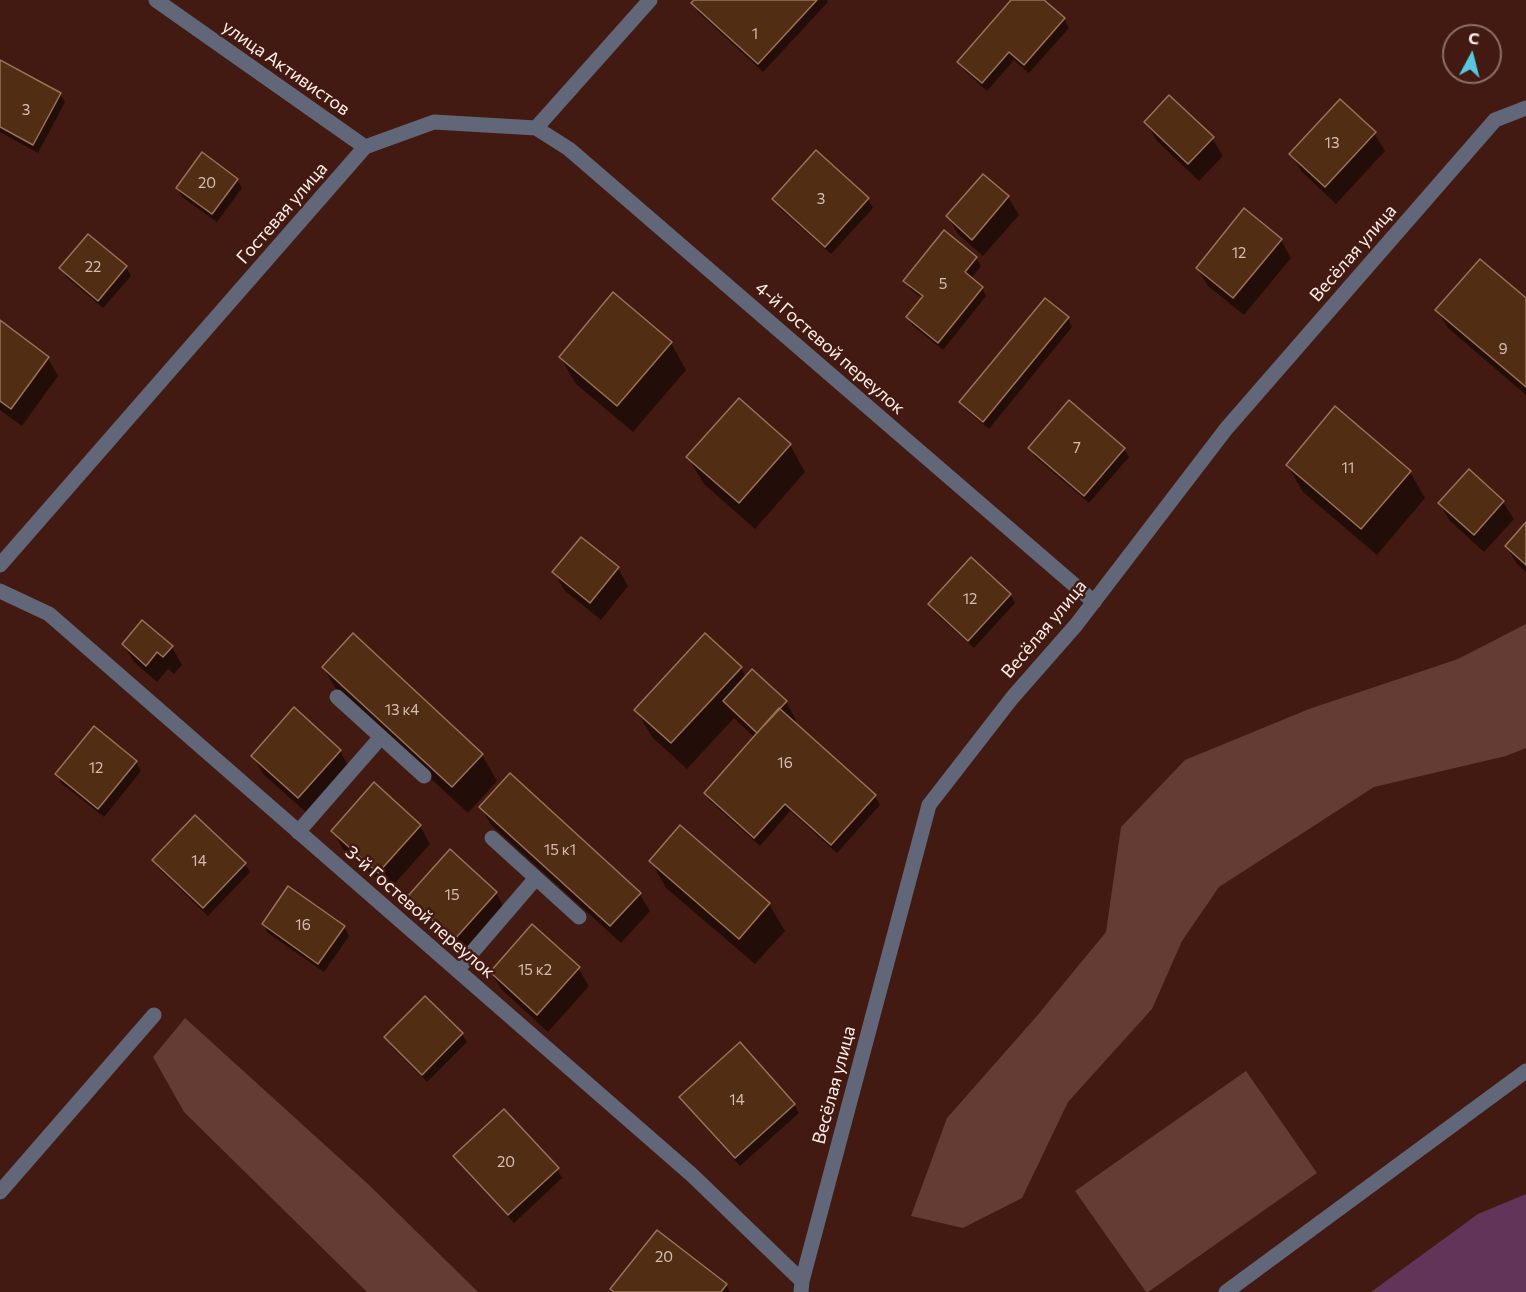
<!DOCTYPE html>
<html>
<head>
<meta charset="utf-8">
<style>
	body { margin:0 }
	#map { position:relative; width:1526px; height:1292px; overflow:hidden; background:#421a11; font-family:Commissioner,sans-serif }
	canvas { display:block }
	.north { position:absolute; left:1442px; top:24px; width:60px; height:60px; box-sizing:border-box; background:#421a11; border:2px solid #8e6f68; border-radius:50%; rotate:7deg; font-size:16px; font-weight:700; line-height:24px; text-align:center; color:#ffeeea }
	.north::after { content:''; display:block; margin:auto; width:21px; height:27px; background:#56c9e1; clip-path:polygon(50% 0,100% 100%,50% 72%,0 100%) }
</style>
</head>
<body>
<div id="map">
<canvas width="1526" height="1292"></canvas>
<div class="north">С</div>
</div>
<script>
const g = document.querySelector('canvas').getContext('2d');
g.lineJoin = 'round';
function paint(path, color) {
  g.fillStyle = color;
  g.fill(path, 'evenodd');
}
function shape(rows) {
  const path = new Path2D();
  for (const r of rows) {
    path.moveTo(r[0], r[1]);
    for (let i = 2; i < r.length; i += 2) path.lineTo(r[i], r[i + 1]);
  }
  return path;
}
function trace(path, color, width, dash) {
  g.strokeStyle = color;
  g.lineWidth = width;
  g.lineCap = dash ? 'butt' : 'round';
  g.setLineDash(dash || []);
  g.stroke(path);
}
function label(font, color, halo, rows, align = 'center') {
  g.font = font + ' Commissioner,sans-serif';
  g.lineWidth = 5;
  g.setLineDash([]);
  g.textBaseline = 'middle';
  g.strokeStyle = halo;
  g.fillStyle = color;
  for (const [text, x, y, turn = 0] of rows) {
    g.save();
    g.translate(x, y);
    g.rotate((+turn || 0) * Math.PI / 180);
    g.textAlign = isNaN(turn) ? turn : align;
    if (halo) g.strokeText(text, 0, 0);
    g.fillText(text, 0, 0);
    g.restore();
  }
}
const green = shape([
	[1526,624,1526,748,1506,756,1374,787,1219,887,1182,941,1152,1009,1068,1102,1022,1198,963,1228,911,1216,947,1118,1036,1017,1106,932,1121,827,1185,760,1309,709,1458,659],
	[185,1018,369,1185,478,1292,367,1292,184,1112,153,1057],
	[1246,1071,1317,1173,1148,1292,1146,1292,1075,1191]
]);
const water = shape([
	[1526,1194,1526,1292,1371,1292,1478,1214]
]);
const shadow = shape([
	[696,0,827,0,828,2,763,72,698,12,693,3],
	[1013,0,1042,0,1064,19,1069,28,1029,73,1014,60,987,91,964,70,959,62],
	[0,61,60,94,65,102,38,153,0,132],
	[1146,122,1212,138,1223,156,1199,181,1156,140],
	[1374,133,1385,151,1336,204,1302,172,1291,154],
	[984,176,1008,197,1019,215,983,256,958,234,948,216],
	[237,180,242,188,217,222,182,197,177,188],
	[774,199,868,199,873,208,831,254,779,208],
	[1281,240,1291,258,1244,315,1208,286,1197,268],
	[976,258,981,266,971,279,982,288,986,296,943,350,913,326,908,318,923,299,910,289,905,281],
	[126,267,131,276,103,308,66,277,61,268],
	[1526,300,1526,395,1448,328,1437,311],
	[1068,318,1072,327,989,429,966,410,961,402],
	[0,322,48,358,58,376,22,426,0,410],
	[671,343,686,370,633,432,576,384,560,357],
	[790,445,805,472,755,529,704,484,688,458],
	[1030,449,1124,449,1129,457,1089,503,1035,457],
	[1287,465,1410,472,1425,498,1377,555,1303,492],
	[1503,502,1514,519,1484,552,1450,521,1440,504],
	[1526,524,1526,572,1517,564,1506,546],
	[618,568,628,586,601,620,564,590,554,572],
	[1010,594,1015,603,974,648,935,613,930,605],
	[123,644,172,647,182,665,174,674,168,669,157,682,134,662],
	[323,667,482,755,497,781,468,813,339,694],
	[741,667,746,678,786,702,796,720,793,723,875,796,880,805,837,853,790,811,760,846,710,801,705,793,755,738,734,718,687,769,652,737,636,710],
	[94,728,136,762,141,771,104,817,61,783,57,774],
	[340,751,350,769,309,815,263,774,253,756],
	[481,807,639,893,650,911,621,943,491,825],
	[420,826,430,844,389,890,343,849,333,831],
	[154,861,245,864,250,872,208,916,159,869],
	[651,861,769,904,785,931,755,964,666,888],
	[496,893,506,911,465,957,419,915,408,897],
	[263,924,344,927,349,936,324,972,268,933],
	[578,968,589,986,548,1032,502,990,491,973],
	[462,1034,467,1042,427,1082,391,1046,386,1037],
	[681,1097,794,1104,799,1113,740,1166,686,1105],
	[455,1157,557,1169,562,1178,514,1223,460,1165],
	[726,1285,730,1292,614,1292,612,1289]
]);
const building = shape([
	[694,0,817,0,758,64,691,3,694,0],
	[1011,0,1044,0,1065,18,1024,65,1009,52,982,83,957,62,1011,0],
	[0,60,61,93,33,145,0,127,0,60],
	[1169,95,1214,137,1188,164,1144,122,1169,95],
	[1340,99,1376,132,1325,187,1289,154,1340,99],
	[816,150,869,198,825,247,772,199,816,150],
	[202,152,238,179,212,214,176,188,202,152],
	[983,174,1009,196,972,240,946,216,983,174],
	[1244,208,1282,239,1233,298,1196,268,1244,208],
	[944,230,977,257,965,272,983,287,938,343,906,317,923,296,903,281,944,230],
	[88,234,127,266,98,301,59,268,88,234],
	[1480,259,1526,298,1526,387,1435,310,1480,259],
	[613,292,672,342,617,406,559,357,613,292],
	[1045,298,1069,317,983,422,959,402,1045,298],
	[0,320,49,357,11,409,0,401,0,320],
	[739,398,791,444,739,503,686,457,739,398],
	[1069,400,1125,448,1084,496,1028,448,1069,400],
	[1335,406,1411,471,1361,529,1286,465,1335,406],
	[1469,469,1504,501,1474,535,1438,503,1469,469],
	[1526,522,1526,565,1505,546,1526,522],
	[581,537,619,567,590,603,552,572,581,537],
	[971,557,1011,594,968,641,928,604,971,557],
	[142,620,173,646,163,657,157,652,146,666,122,644,142,620],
	[353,633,483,754,452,787,322,667,353,633],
	[705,633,742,667,671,743,634,710,705,633],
	[752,669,787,701,757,733,723,701,752,669],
	[294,707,341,750,298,798,251,756,294,707],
	[779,708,876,795,831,845,785,804,754,838,704,793,779,708],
	[94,726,137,761,98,809,55,774,94,726],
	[510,773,641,893,610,926,479,807,510,773],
	[374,782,421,825,378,873,331,831,374,782],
	[195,815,246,863,203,908,152,860,195,815],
	[680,825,770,903,739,939,649,861,680,825],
	[450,849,497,892,454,940,407,897,450,849],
	[288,886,345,926,318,964,262,924,288,886],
	[532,924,580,967,537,1015,490,972,532,924],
	[425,996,463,1033,422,1075,384,1037,425,996],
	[740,1042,795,1104,735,1158,679,1097,740,1042],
	[504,1109,559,1168,508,1215,453,1156,504,1109],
	[657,1230,727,1284,721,1292,614,1292,610,1289,657,1230]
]);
const lane = shape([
	[337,697,424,776],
	[298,832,381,737],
	[492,838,579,917],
	[457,970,536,878],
	[0,1192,154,1015],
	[1226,1292,1526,1071]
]);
const street = shape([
	[156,0,365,147],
	[536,128,569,149,1094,602],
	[0,565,365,147,434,122,536,128,650,0],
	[0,591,49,614,692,1175,802,1281],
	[801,1292,802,1281,929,805,1012,698,1076,625,1226,429,1495,120,1526,108]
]);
const numberNames = [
	["1",755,34],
	["3",26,110],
	["13",1332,143],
	["20",207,183],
	["3",821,199],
	["12",1239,253],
	["22",93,267],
	["5",943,284],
	["9",1503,349],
	["7",1077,448],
	["11",1348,468],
	["12",970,599],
	["13 к4",402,710],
	["16",785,763],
	["12",96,768],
	["15 к1",560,850],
	["14",199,861],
	["15",452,895],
	["16",303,925],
	["15 к2",535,970],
	["14",737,1100],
	["20",506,1162],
	["20",664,1257]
];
const streetNames = [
	["улица Активистов",286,68,35],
	["Гостевая улица",282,213,-49],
	["Весёлая улица",1353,253,-49],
	["4-й Гостевой переулок",830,348,41],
	["Весёлая улица",1044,629,-50],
	["3-й Гостевой переулок",420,912,41],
	["Весёлая улица",834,1085,-75]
];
paint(green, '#643c33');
paint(water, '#62345a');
paint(shadow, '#0007');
paint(building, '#512d14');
trace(building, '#9b7258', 1.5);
trace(lane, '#616678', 15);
trace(street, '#616678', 15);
label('15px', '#d4beb4', null, numberNames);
label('18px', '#ffeeea', '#421a11', streetNames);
</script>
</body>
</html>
